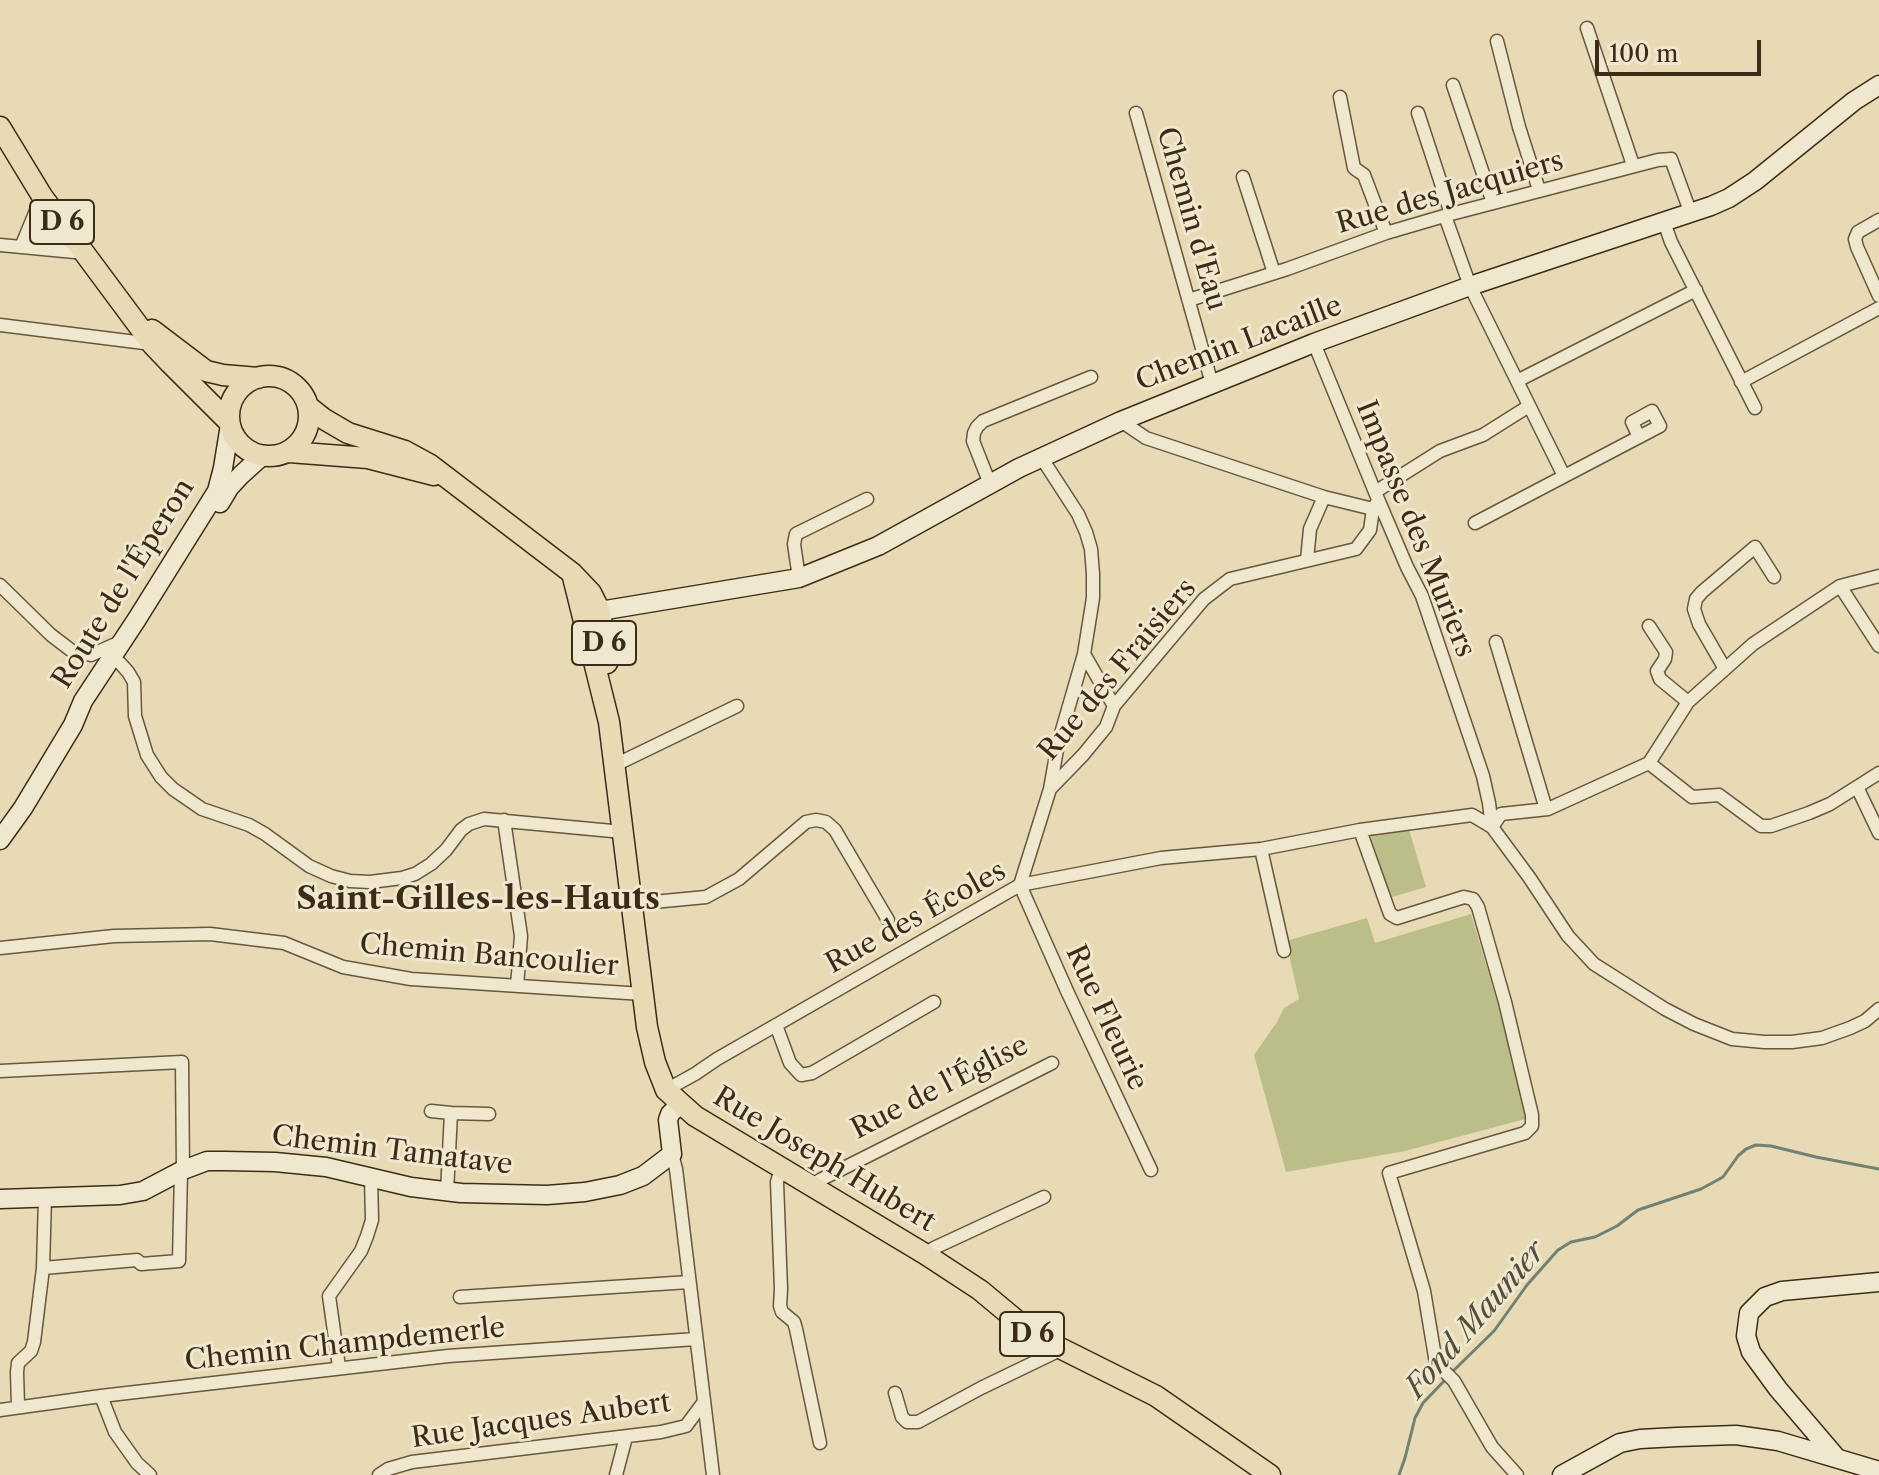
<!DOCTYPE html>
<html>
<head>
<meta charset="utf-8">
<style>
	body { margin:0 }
	#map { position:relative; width:1879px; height:1475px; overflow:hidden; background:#e8dab5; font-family:"Libre Caslon Text",serif }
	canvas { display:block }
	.scale { position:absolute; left:1595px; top:40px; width:166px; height:36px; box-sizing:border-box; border:4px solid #3b2b17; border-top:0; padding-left:10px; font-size:24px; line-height:28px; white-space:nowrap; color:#3b2b17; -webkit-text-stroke:6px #f0e7cf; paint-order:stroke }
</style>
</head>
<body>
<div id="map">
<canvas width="1879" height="1475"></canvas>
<div class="scale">100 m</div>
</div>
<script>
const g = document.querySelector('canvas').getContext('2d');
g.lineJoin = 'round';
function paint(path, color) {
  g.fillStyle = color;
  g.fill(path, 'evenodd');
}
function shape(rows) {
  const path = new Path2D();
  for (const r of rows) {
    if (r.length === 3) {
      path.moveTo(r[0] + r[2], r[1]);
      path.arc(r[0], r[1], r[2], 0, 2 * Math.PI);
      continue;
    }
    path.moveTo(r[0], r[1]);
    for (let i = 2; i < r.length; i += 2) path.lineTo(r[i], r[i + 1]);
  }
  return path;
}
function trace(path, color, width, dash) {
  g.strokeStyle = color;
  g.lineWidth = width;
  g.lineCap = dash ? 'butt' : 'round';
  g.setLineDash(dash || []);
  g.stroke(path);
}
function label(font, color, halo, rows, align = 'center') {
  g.font = font + ' "Libre Caslon Text",serif';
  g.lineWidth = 6;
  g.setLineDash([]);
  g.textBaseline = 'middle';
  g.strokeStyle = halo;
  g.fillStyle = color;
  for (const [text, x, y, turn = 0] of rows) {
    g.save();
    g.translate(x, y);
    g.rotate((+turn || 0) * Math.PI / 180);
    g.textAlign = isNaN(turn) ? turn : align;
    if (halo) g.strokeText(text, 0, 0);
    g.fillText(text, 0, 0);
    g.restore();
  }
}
const green = shape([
	[1408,826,1426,887,1389,898,1370,834],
	[1471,914,1498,1005,1529,1118,1405,1151,1286,1172,1254,1055,1277,1022,1284,1008,1299,999,1286,941,1367,918,1375,943]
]);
const stream = shape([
	[1450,1374,1494,1331,1527,1285,1558,1250,1571,1242,1595,1237,1617,1226,1638,1210,1701,1189,1723,1177,1738,1156,1746,1149,1756,1145,1771,1146,1816,1157,1879,1169],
	[1399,1475,1405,1458,1415,1418,1423,1403,1445,1380]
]);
const street = shape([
	[1587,28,1633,165],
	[1497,41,1519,127,1539,190],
	[1453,85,1493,203],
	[1340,97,1354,168,1364,175,1386,233],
	[1136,113,1212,384],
	[1418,113,1451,214],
	[1243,177,1274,273],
	[1445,216,1470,286,1564,476],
	[1879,220,1858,232,1855,239,1857,247,1879,296],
	[1664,222,1671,242,1755,408],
	[0,245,85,253],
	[21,247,42,196],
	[1189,300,1287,269,1386,233,1451,214,1658,160,1671,159,1691,214],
	[0,325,152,344],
	[1314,343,1375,492,1407,567,1422,596,1483,776,1489,803,1492,827],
	[1517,381,1696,290],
	[1741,382,1879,308],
	[1121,421,1146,438,1324,497,1373,509],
	[990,484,973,441,974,433,977,427,983,421,1091,377],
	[1375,492,1440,451,1483,435,1529,406],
	[1475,523,1639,437,1660,426,1652,411,1632,422,1639,437],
	[1307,560,1310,529,1324,497],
	[799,578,794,544,796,534,867,499],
	[0,585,51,635,72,651,91,655,120,642],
	[1840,586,1879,646],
	[1649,626,1666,652,1665,659,1657,671,1660,679,1688,702],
	[1496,642,1546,809],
	[1084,654,1114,706],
	[120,663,128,672,134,682,135,716,147,755,161,777,173,789,202,809,249,825,265,834,309,866,331,876,350,881,370,882,402,878,415,874,431,864,446,850,461,830,469,824,484,819,623,832],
	[1725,669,1699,624,1694,609,1696,599,1702,592,1755,547,1774,577],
	[1649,763,1692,797,1719,795,1761,826,1771,826,1809,813,1830,804,1879,773],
	[615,765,737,706],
	[1857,787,1879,833],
	[1050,789,1083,755,1106,727,1114,706,1204,599,1230,579,1356,549,1370,530,1373,509,1378,501],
	[504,820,521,936,517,986],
	[1492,827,1501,814,1548,809,1649,763,1688,702,1753,644,1840,586,1879,576],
	[1360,830,1390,914,1397,918,1464,897,1473,899,1478,907,1505,1002,1532,1115,1532,1126,1525,1133,1389,1173,1424,1291,1436,1363,1454,1381,1492,1447,1517,1475],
	[1261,849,1284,951],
	[1020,885,1050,789,1058,744,1084,654,1093,598,1093,574,1091,549,1086,532,1078,514,1041,457],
	[1020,885,1067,991,1151,1170],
	[632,904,706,897,739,879,806,822,816,820,826,822,835,830,888,920],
	[0,948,114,936,210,934,284,943,343,967,411,979,643,994],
	[776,1025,790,1063,801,1075,812,1073,934,1002],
	[0,1071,182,1062,183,1170],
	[666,1090,695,1074,717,1059,1020,885,1161,858,1261,849,1360,830,1472,815,1492,827,1529,877,1568,936,1594,964,1665,1009,1694,1024,1732,1039,1764,1042,1792,1042,1822,1038,1850,1028,1865,1021,1879,1009],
	[431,1111,451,1113],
	[672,1154,676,1169,713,1475],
	[781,1169,777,1182,781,1289,780,1306,782,1312,794,1322,796,1329,820,1443],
	[812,1188,818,1181,1052,1063],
	[447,1192,451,1113,489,1114],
	[925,1254,934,1248,1044,1197],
	[43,1268,137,1260,141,1264,179,1261,181,1171],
	[460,1297,689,1282],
	[339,1367,329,1296,361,1251,367,1236,372,1220,371,1177],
	[895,1393,902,1417,907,1422,918,1422,981,1388,1062,1349],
	[101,1396,115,1432,137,1463,150,1475],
	[18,1406,17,1372,18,1363,31,1351,34,1342,43,1268,45,1197],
	[0,1410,101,1396,448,1356,696,1339],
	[379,1475,388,1469,412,1462,661,1432,686,1426,703,1403],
	[616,1475,626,1437]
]);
const secondary = shape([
	[220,503,229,488,241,475,262,456],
	[600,611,799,578,878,546,1019,468,1121,421,1314,343,1470,286,1711,206,1729,198,1755,181,1854,101,1879,85],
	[0,840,23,808,73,725,83,701,137,619,217,491,223,468,230,425],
	[0,1199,120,1195,143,1191,183,1170,207,1161,225,1161,275,1162,326,1167,411,1187,461,1193,547,1195,585,1192,620,1185,643,1176,672,1154,668,1120,670,1114,679,1105],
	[1836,1457,1778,1389,1751,1352,1746,1336,1749,1313,1765,1297,1782,1291,1879,1282],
	[1562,1475,1620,1443,1640,1439,1677,1437,1736,1435,1778,1441,1879,1471]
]);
const primary = shape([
	[0,127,42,196,152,344,170,363,229,422],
	[152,330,206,371,223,375,258,378],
	[269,416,40],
	[309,407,324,419,348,433,405,451,429,464,572,573,591,593,600,611,607,663],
	[289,452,368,458,434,475],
	[572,573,609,722,647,1027,655,1062,666,1090,695,1116,925,1254,980,1290,1034,1335,1156,1396,1270,1475]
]);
const shields = [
	[62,222,64],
	[604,643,64],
	[1032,1334,64]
];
const shieldNames = [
	["D 6",62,222],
	["D 6",604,643],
	["D 6",1032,1334]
];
const streetNames = [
	["Rue des Jacquiers",1450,193,-16],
	["Chemin d'Eau",1191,219,74],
	["Chemin Lacaille",1239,344,-21],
	["Impasse des Muriers",1415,529,68],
	["Route de l'Éperon",124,584,-58],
	["Rue des Fraisiers",1118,670,-50],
	["Rue des Écoles",916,918,-29],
	["Chemin Bancoulier",489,956,5],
	["Rue Fleurie",1106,1018,65],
	["Rue de l'Église",940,1088,-27],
	["Chemin Tamatave",392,1151,7],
	["Rue Joseph Hubert",824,1160,31],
	["Chemin Champdemerle",345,1345,-6],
	["Rue Jacques Aubert",541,1421,-8]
];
const waterNames = [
	["Fond Maunier",1476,1320,-49]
];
const quarterNames = [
	["Saint-Gilles-les-Hauts",478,900]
];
paint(green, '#bcbe89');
trace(stream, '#728172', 3);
trace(street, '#66573e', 15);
trace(secondary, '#3b2b17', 21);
trace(primary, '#3b2b17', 23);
trace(street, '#f0e7cf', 12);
trace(secondary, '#f0e7cf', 18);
trace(primary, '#e8dab5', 20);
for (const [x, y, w] of shields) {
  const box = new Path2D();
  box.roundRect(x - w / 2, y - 22, w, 44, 6);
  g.fillStyle = '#f0e7cf';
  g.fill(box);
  trace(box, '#3b2b17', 2);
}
label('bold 26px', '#3b2b17', null, shieldNames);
label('28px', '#3b2b17', '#f0e7cf', streetNames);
label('italic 30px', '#524f3d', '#f0e7cf', waterNames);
label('bold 32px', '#3b2b17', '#f0e7cf', quarterNames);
</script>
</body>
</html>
